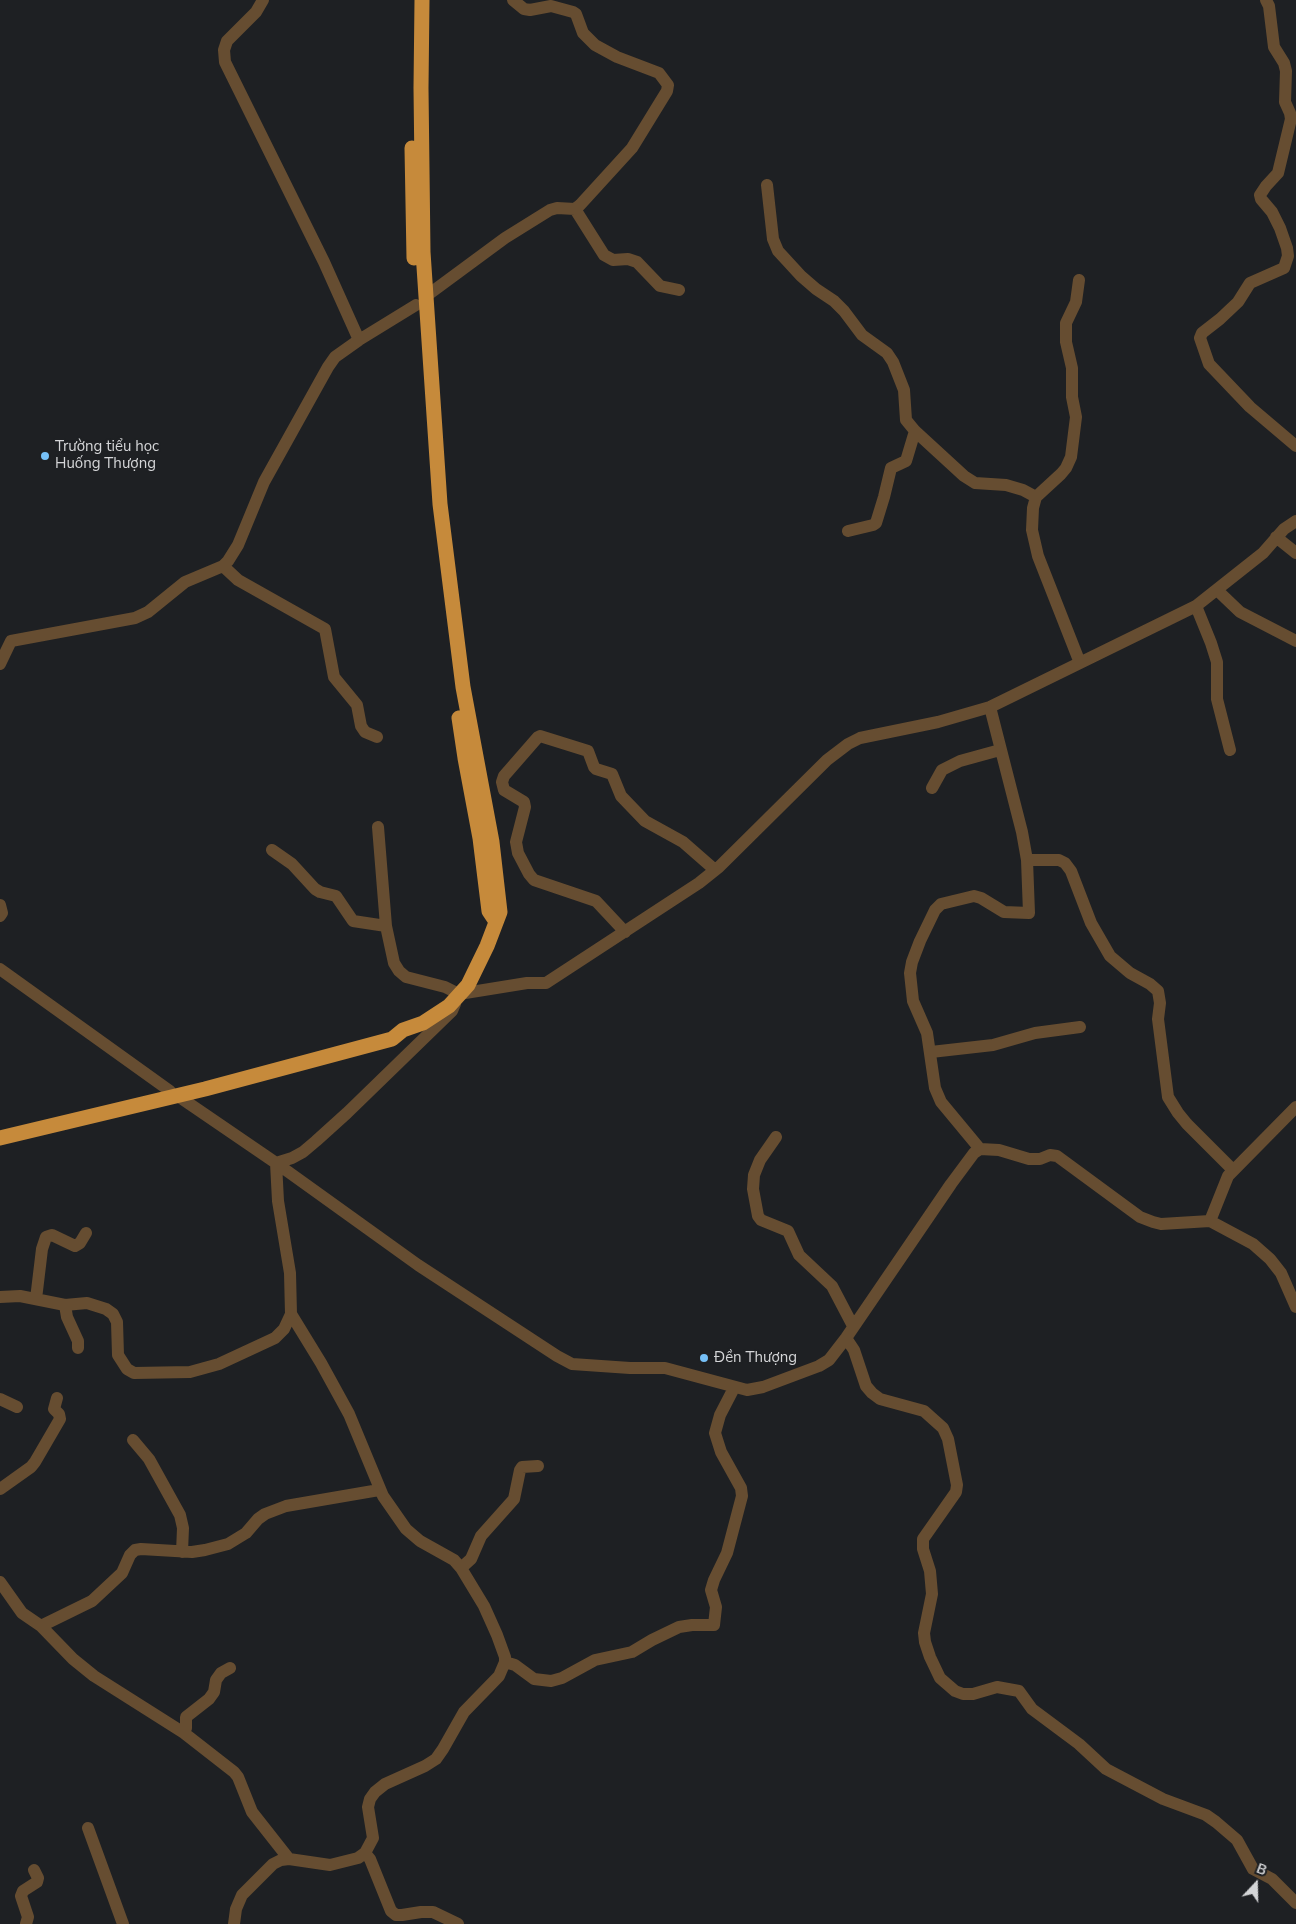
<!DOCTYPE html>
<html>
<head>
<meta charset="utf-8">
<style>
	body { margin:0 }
	#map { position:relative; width:1296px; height:1924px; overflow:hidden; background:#1e2023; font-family:"Nunito Sans",sans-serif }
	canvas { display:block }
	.north { position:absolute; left:1231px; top:1859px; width:50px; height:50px; -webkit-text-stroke:4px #1e2023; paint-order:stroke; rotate:21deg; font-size:14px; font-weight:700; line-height:20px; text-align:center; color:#d4d5d7 }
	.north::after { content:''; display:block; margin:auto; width:18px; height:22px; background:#d4d5d7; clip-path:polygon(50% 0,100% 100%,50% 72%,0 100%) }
</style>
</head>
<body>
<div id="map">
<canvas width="1296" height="1924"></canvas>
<div class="north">B</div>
</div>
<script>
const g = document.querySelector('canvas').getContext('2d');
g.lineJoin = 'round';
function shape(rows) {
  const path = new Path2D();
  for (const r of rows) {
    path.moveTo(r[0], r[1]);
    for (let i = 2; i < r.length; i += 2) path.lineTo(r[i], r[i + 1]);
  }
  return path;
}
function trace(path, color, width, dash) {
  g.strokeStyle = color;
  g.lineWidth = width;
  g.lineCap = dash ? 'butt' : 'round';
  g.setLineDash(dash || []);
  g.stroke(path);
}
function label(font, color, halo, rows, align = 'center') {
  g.font = font + ' "Nunito Sans",sans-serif';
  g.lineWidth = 4;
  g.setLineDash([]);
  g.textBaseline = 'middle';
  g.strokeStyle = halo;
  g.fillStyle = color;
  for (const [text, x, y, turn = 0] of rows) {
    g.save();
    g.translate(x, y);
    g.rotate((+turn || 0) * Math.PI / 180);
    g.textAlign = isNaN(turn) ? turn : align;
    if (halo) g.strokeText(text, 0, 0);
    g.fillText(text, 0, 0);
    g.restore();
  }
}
const minor = shape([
	[263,0,256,12,227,41,224,50,225,62,324,262,359,340],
	[1266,0,1269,6,1274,47,1284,63,1286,71,1285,102,1290,113,1291,119,1278,173,1266,186,1260,195,1261,199,1272,212,1280,228,1287,248,1288,256,1284,268,1250,283,1238,302,1220,319,1202,333,1200,338,1209,364,1250,407,1296,446],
	[767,185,773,239,778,251,801,276,816,289,834,301,844,311,862,335,887,353,893,362,904,390,906,420,915,431,964,476,975,483,1006,485,1023,490,1036,497],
	[575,209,604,255,613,260,628,259,637,262,660,286,679,290],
	[1079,280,1076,302,1066,323,1066,342,1072,368,1072,397,1076,417,1071,457,1066,468,1061,474,1036,497,1033,508,1032,530,1038,556,1080,663],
	[425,297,505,238,550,210,557,208,575,209,580,205,632,148,667,91,668,85,659,73,617,57,595,45,583,33,576,14,573,12,551,6,530,10,524,9,513,0],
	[848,531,873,525,876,523,884,497,891,468,906,461,915,431],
	[1276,537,1296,553],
	[223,566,238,580,325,629,334,677,357,705,361,726,365,732,377,737],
	[1217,590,1240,612,1296,641],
	[1196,606,1211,643,1217,662,1217,699,1230,750],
	[0,664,11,641,135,618,148,612,185,582,223,566,228,561,238,545,264,482,328,367,335,357,359,340,416,305],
	[932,788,942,770,960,761,1000,750],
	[378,827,386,926,394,963,399,971,406,977,445,987,459,994,527,983,546,983,699,883,719,867,827,760,848,744,860,738,938,722,990,707,1196,606,1263,553,1284,529,1296,521],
	[272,850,292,864,315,889,320,892,336,896,353,921,386,926],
	[1027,860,1059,860,1065,863,1071,871,1091,923,1110,956,1130,973,1150,984,1158,991,1160,1003,1158,1019,1168,1097,1178,1113,1187,1124,1233,1170],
	[0,905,2,913,0,916],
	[625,932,596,901,534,880,529,874,518,853,516,842,525,807,524,802,504,790,502,782,504,776,538,737,540,736,588,751,594,767,596,769,612,774,621,796,645,821,683,842,715,870],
	[0,969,170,1091],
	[931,1052,993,1045,1035,1033,1080,1027],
	[178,1096,276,1163,292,1158,303,1152,316,1141,347,1113,452,1011,455,1004],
	[776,1137,760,1160,754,1175,753,1189,758,1216,761,1220,788,1231,799,1255,832,1286,853,1326],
	[980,1149,941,1102,935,1088,927,1033,913,1001,910,973,912,962,920,941,935,910,941,904,974,896,981,898,1004,912,1029,913,1027,860,1022,832,990,707],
	[276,1163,418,1265,557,1356,572,1364,630,1368,665,1368,747,1390,763,1387,819,1366,829,1360,846,1338,951,1184,974,1153,980,1149,999,1150,1029,1159,1040,1159,1050,1155,1057,1156,1140,1217,1153,1222,1161,1224,1210,1221,1253,1244,1270,1259,1281,1273,1296,1307],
	[1210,1221,1228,1176,1296,1107],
	[0,1297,20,1296,65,1305,87,1303,106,1309,113,1314,117,1322,118,1355,127,1369,134,1373,190,1372,219,1364,275,1338,284,1329,291,1314],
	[36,1299,42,1249,46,1237,52,1235,75,1246,80,1243,86,1233],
	[65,1305,67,1317,78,1341,78,1348],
	[846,1338,854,1350,866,1386,872,1393,880,1399,924,1411,943,1428,948,1439,957,1485,956,1492,923,1539,923,1549,930,1571,932,1594,924,1633,925,1642,930,1657,940,1678,955,1691,963,1694,973,1694,997,1687,1019,1691,1032,1709,1079,1744,1106,1769,1163,1799,1206,1815,1216,1822,1237,1840,1253,1869,1272,1879,1296,1903],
	[0,1399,17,1407],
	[133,1440,149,1459,180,1515,183,1528,182,1552],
	[0,1489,31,1467,35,1462,60,1419,59,1414,54,1409,57,1398],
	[461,1568,471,1559,481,1536,514,1499,520,1470,522,1467,538,1466],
	[0,1582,22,1613,41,1626,73,1659,94,1676,184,1733],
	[41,1626,92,1601,122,1573,130,1555,135,1550,141,1549,192,1552,205,1550,228,1544,246,1533,258,1519,265,1514,286,1506,379,1490],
	[505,1662,515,1665,534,1679,551,1681,562,1678,595,1660,632,1652,652,1640,679,1627,692,1625,714,1625,716,1607,711,1590,714,1580,727,1553,742,1496,741,1488,721,1452,715,1433,720,1415,734,1388],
	[230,1668,221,1673,216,1680,214,1692,209,1699,186,1717,186,1728,184,1733,234,1772,238,1777,252,1812,289,1859],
	[88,1828,123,1924],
	[365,1853,370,1859,391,1911,396,1915,402,1915,421,1912,433,1912,458,1924],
	[26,1924,28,1917,21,1896,23,1891,37,1882,38,1878,34,1870],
	[234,1924,236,1909,242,1895,273,1864,281,1860,289,1859,330,1865,358,1858,365,1853,373,1838,368,1807,370,1799,375,1792,385,1784,425,1766,436,1759,443,1749,464,1712,499,1676,505,1662,505,1657,497,1635,484,1606,461,1568,454,1560,420,1541,406,1529,383,1496,349,1414,321,1363,291,1314,290,1273,278,1201,276,1163]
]);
const highway = shape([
	[412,148,414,258],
	[459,718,465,758,480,838,489,911,495,920],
	[0,1138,205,1089,392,1039,403,1030,423,1023,449,1006,468,985,487,946,500,912,492,842,463,687,440,504,423,252,421,88,422,0]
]);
const markers = [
	[45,456,5,"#76c0f7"],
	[704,1358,5,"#76c0f7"]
];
const poiNames = [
	["Trường tiểu học",55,447],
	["Huống Thượng",55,464],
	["Đền Thượng",714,1358]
];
trace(minor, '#664d31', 12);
trace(highway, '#c68a3b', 15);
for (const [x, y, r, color] of markers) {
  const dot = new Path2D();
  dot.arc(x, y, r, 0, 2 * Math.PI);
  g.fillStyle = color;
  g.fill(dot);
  trace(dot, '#1e2023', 2);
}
label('15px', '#d4d5d7', '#1e2023', poiNames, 'left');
</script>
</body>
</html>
